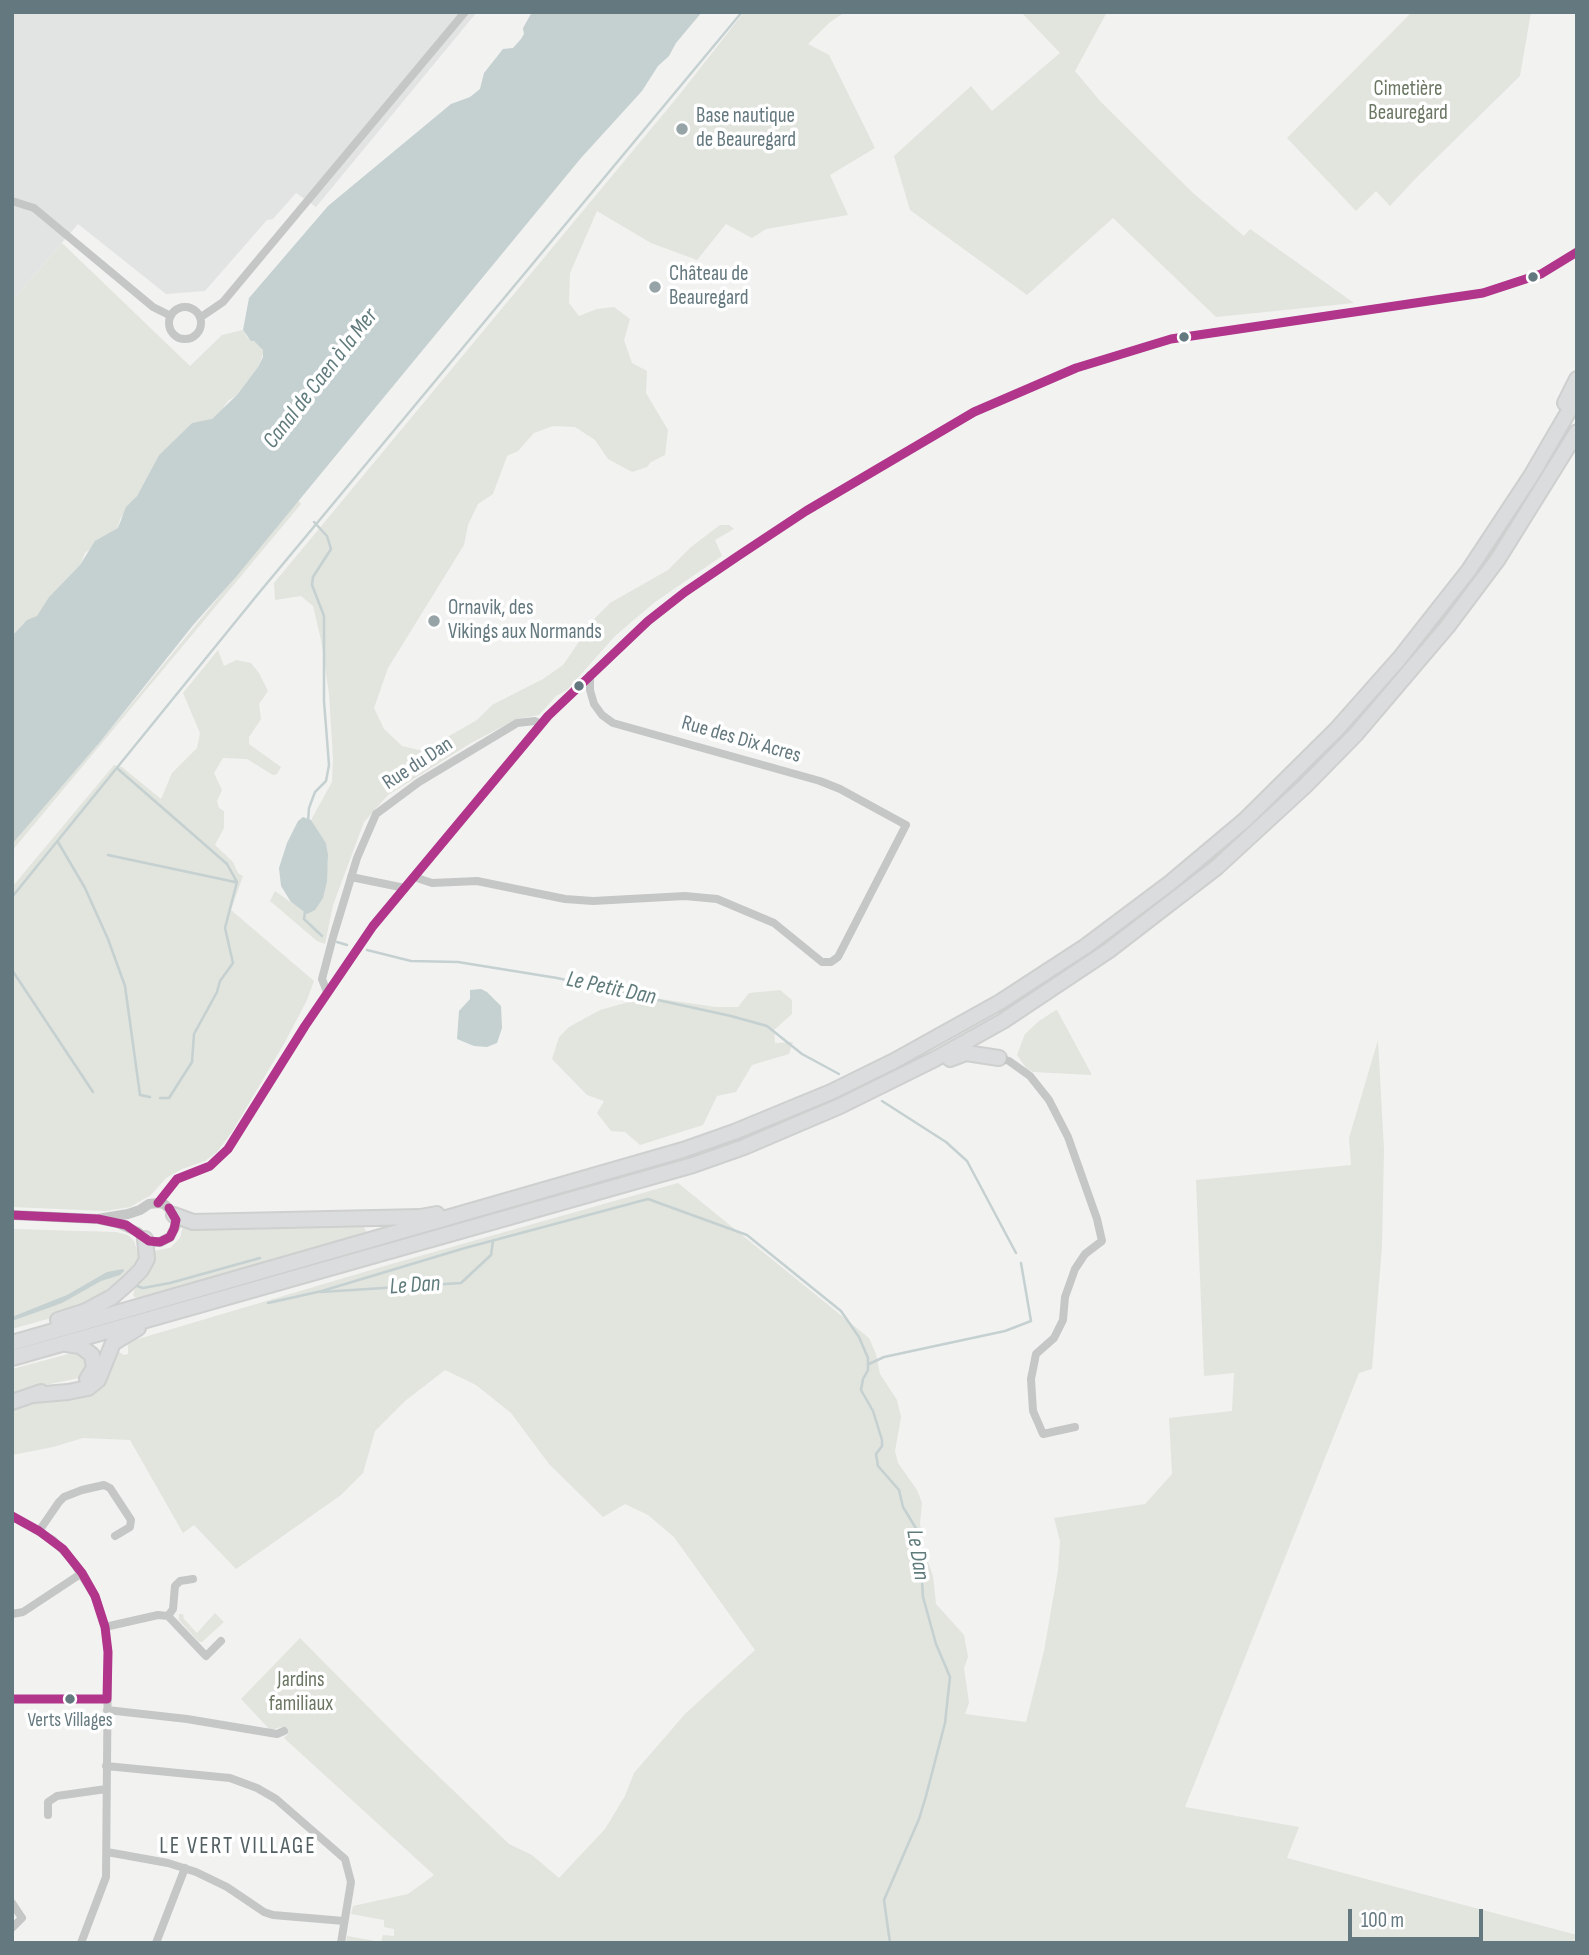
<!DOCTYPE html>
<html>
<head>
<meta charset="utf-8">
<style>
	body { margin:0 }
	#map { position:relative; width:1589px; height:1955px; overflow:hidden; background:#f2f2f1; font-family:"Sofia Sans Condensed",sans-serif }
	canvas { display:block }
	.frame { position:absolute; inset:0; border:14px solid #64787f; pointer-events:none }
	.scale { position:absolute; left:1348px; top:1909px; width:135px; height:32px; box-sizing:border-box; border:4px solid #64787f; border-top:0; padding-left:9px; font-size:21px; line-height:24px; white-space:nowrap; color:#64787f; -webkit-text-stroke:5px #fff; paint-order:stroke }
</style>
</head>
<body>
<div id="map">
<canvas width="1589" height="1955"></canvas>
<div class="frame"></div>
<div class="scale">100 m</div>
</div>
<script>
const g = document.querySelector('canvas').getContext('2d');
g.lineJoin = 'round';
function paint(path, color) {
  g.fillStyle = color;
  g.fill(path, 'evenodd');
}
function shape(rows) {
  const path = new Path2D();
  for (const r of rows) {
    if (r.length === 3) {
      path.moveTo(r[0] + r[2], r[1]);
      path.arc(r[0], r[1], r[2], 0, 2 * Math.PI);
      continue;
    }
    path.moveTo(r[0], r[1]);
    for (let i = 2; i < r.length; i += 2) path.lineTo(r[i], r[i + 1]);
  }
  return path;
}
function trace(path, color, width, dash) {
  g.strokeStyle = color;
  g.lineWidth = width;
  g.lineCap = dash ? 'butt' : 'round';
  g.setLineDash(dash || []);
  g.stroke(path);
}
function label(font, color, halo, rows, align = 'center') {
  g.font = font + ' "Sofia Sans Condensed",sans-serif';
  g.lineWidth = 7;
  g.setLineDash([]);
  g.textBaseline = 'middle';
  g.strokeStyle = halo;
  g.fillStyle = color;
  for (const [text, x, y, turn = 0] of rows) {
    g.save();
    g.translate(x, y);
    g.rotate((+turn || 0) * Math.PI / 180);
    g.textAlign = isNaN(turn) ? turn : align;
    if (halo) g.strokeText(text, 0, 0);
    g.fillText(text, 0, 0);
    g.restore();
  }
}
const built = shape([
	[12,12,477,12,316,207,296,193,273,219,267,220,205,291,166,294,78,224,12,301]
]);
const green = shape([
	[744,12,845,12,829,23,808,44,829,55,875,148,830,175,848,215,766,229,752,238,726,224,697,260,651,243,597,211,570,273,569,303,579,316,597,309,614,307,630,319,624,340,632,363,647,371,646,393,668,430,665,455,651,462,647,467,632,472,608,459,595,440,575,427,553,426,534,433,518,451,507,456,493,494,478,504,468,525,464,545,388,668,374,708,384,729,402,746,423,751,477,720,492,705,543,679,563,665,596,617,610,603,668,570,691,547,720,525,729,525,734,529,715,540,722,556,655,602,615,636,567,690,556,696,539,715,517,719,471,743,388,795,364,822,333,905,325,944,317,941,270,901,275,891,303,911,328,864,326,843,311,820,332,782,333,758,329,694,321,640,313,606,301,596,275,600,274,583,680,94],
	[1021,12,1107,12,1075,71,1100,101,1193,193,1244,236,1250,229,1354,303,1216,317,1113,218,1027,295,910,210,894,156,971,86,992,111,1060,53],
	[1412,12,1531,12,1520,76,1416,178,1390,206,1376,191,1356,211,1287,138],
	[62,243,190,366,222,335,243,330,247,337,261,346,264,352,258,367,237,395,228,401,221,411,210,421,192,423,159,455,137,496,120,519,118,528,85,553,80,565,49,597,38,616,23,624,12,636,12,301],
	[298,500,301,504,12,851,12,844,34,817,100,742],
	[218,650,224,666,236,660,251,663,259,673,268,691,259,704,261,719,249,737,249,744,281,767,277,774,273,775,247,759,223,758,214,773,222,790,217,801,219,808,224,811,224,828,215,845,233,862,238,873,243,876,231,910,314,981,307,1000,285,1042,232,1132,217,1152,205,1161,182,1169,166,1178,151,1195,130,1207,105,1211,12,1207,12,887,114,765,122,767,161,799,172,773,197,748,200,733,183,693],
	[780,990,792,1000,792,1014,774,1030,775,1043,793,1042,789,1054,752,1065,736,1092,717,1096,703,1125,640,1145,625,1132,611,1131,597,1113,604,1101,587,1095,552,1059,559,1037,569,1027,600,1010,647,997,716,1007,738,1007,749,993],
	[1056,1010,1057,1010,1092,1075,1033,1072,1026,1068,1017,1055,1025,1034,1039,1021],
	[1378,1040,1384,1150,1382,1246,1372,1369,1359,1373,1185,1807,1299,1827,1287,1858,1577,1935,1577,1943,346,1942,347,1936,381,1942,383,1935,394,1936,394,1929,384,1927,384,1920,351,1914,353,1906,408,1894,434,1875,284,1738,288,1734,281,1727,270,1730,241,1699,300,1638,405,1744,509,1844,532,1855,559,1878,605,1829,625,1796,634,1773,685,1714,755,1650,674,1537,648,1515,625,1504,603,1517,549,1464,511,1413,476,1385,445,1370,405,1401,375,1431,363,1473,341,1495,236,1569,194,1525,183,1533,130,1440,83,1438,53,1447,12,1455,12,1408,35,1399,83,1394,114,1349,124,1355,128,1354,128,1342,381,1267,678,1183,869,1338,876,1354,880,1374,897,1400,901,1417,895,1451,898,1463,917,1490,922,1503,920,1523,923,1548,933,1576,936,1604,964,1635,968,1657,964,1668,969,1703,965,1714,1026,1722,1044,1651,1058,1570,1060,1541,1054,1518,1145,1504,1172,1474,1169,1418,1232,1411,1234,1373,1204,1376,1196,1180,1351,1165,1349,1138],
	[363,1225,367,1233,137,1298,133,1296,135,1287,151,1267,153,1251,170,1248,180,1238,183,1226],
	[12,1229,116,1232,128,1235,134,1241,139,1257,136,1267,89,1303,62,1315,12,1329],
	[76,1352,86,1357,89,1365,84,1374,79,1378,45,1385,12,1395,12,1369],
	[215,1613,224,1622,202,1642,199,1642,179,1620,179,1614,183,1614,184,1619,197,1633]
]);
const water = shape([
	[532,12,702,12,676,43,669,56,658,66,642,91,581,158,235,578,194,624,100,742,12,844,12,636,27,620,37,616,49,597,80,565,95,541,118,528,126,507,137,496,159,455,192,423,212,419,237,395,258,367,263,357,263,350,254,341,251,341,243,330,249,298,328,206,451,104,470,97,480,89,484,73,503,49,513,48,521,39,524,34,523,28],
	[303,817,311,820,326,843,328,855,327,881,323,898,315,910,307,914,291,902,281,886,279,868,287,843,298,821],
	[481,989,487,992,501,1006,502,1028,497,1043,487,1047,474,1046,457,1039,459,1011,470,999,470,990],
	[123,1269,124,1271,120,1275,101,1281,62,1303,12,1321,12,1317,67,1295,107,1272]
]);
const stream = shape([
	[118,769,227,864,237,882,225,928,233,963,220,981,217,992,194,1034,192,1062,169,1098,160,1098],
	[308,822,309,808,315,792,326,781,329,765,324,701,324,616,312,585,313,577,331,549,327,536,314,522],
	[58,842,85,888,108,939,125,986,140,1095,150,1097],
	[108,855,235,882],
	[12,897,258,594,742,12],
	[305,912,304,919,322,936],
	[337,942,347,945],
	[367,950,411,961,458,962,557,978,731,1016,767,1026,802,1054,839,1074],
	[12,970,93,1092],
	[882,1101,946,1142,967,1161,1016,1253],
	[137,1286,143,1288,170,1283,260,1258],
	[321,1292,461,1283,491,1255,493,1241],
	[268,1303,322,1291,465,1248,648,1199,747,1235,841,1311,859,1337,868,1358,868,1370,863,1379,861,1390,873,1411,882,1440,882,1446,876,1454,878,1466,899,1490,903,1507,917,1530,915,1546,921,1566,923,1597,936,1644,950,1677,945,1723,926,1796,919,1819,884,1900,890,1943],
	[869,1364,884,1357,1005,1331,1031,1321,1021,1263]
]);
const minor = shape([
	[12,201,34,208,153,307,171,316],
	[185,323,16],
	[201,317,223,302,465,12],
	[351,877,405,888],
	[414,877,432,883,477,881,565,899,593,901,685,896,717,899,774,923,822,962,831,962,838,957,906,825,840,789,820,781,613,723,602,715,594,704,590,690,590,675],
	[327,992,322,979,333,937,357,858,376,814,419,782,517,723,535,721,541,724],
	[999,1058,1009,1061,1030,1076,1049,1100,1068,1137,1097,1219,1102,1241,1085,1254,1075,1269,1065,1297,1063,1320,1054,1338,1036,1354,1031,1379,1033,1411,1043,1434,1075,1427],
	[158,1203,177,1179,210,1166,228,1149,305,1026,373,926,548,716,648,621,685,592,738,556,806,511,974,412,1076,368,1171,339,1483,293,1541,274,1577,252],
	[12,1516,53,1540,71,1559,95,1596,105,1627,108,1652,106,1877,81,1943],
	[39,1531,59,1502,64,1497,82,1490,104,1485,110,1488,131,1520,130,1527,115,1536],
	[12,1614,23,1612,82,1573],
	[168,1616,206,1656,221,1641],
	[168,1616,173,1609,175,1586,180,1581,193,1579],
	[105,1627,158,1615,168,1616],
	[12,1699,107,1699],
	[107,1710,187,1719,277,1734,284,1731],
	[106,1766,230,1778,257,1788,276,1799,345,1859,351,1882,341,1943],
	[48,1815,48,1802,57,1796,106,1789],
	[107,1852,168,1863,196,1872,227,1887,264,1912,273,1915,344,1921],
	[12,1903,22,1918,12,1928],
	[156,1943,185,1868]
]);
const tertiary = shape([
	[12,1215,98,1219,117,1223,138,1232,145,1239,153,1242,160,1242,170,1237,176,1225,173,1212,164,1204,158,1203,149,1204,140,1210,128,1214,98,1219]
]);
const trunk = shape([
	[1565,403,1577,379],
	[950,1059,966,1053,999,1058],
	[174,1215,193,1222,420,1217,437,1214],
	[58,1320,86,1311,112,1297,128,1283,141,1270,147,1259,145,1239],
	[12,1343,683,1150,734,1132,831,1092,894,1061,1000,1002,1086,946,1170,883,1245,820,1336,730,1399,659,1469,570,1531,476,1577,397],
	[66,1344,80,1346,92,1355,94,1368,87,1379],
	[12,1358,693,1165,744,1147,840,1106,935,1059,1003,1021,1108,951,1217,867,1305,786,1356,734,1447,627,1498,559,1577,432],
	[33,1395,68,1392,88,1388,98,1380,113,1343,138,1328],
	[12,1402,41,1392]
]);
const bus1 = shape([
	[158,1203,177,1179,210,1166,228,1149,305,1026,373,926,548,716,648,621,685,592,738,556,806,511,974,412,1076,368,1171,339,1483,293,1541,274,1577,252],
	[12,1215,98,1219,126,1225,149,1241,160,1242,170,1237,174,1229,176,1220,169,1208],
	[12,1516,39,1531,63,1549,82,1573,95,1596,105,1627,108,1652,107,1699],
	[12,1699,107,1699]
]);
const markers = [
	[682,129,7,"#96a3a7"],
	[1533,277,6,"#64787f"],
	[655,287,7,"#96a3a7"],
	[1184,337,6,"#64787f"],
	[434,621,7,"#96a3a7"],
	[579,686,6,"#64787f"],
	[70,1699,6,"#64787f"]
];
const busNames = [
	["Verts Villages",70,1721]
];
const parkNames = [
	["Cimetière",1408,90],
	["Beauregard",1408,114],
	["Jardins",301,1681],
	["familiaux",301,1705]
];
const poiNames = [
	["Base nautique",696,117],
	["de Beauregard",696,141],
	["Château de",669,275],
	["Beauregard",669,299],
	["Ornavik, des",448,609],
	["Vikings aux Normands",448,633]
];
const streetNames = [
	["Rue des Dix Acres",741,740,16],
	["Rue du Dan",418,764,-33]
];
const waterNames = [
	["Canal de Caen à la Mer",321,379,-52],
	["Le Petit Dan",611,989,12],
	["Le Dan",415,1286,-4],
	["Le Dan",917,1555,81]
];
const neighbourhoodNames = [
	["LE VERT VILLAGE",238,1847]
];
paint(built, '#e2e3e3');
paint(green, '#e2e4de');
paint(water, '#c5d0d1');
trace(stream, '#c5d0d1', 2.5);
trace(trunk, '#cecfcf', 18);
trace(minor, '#c5c7c6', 8);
trace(tertiary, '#c5c7c6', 10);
trace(trunk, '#dbdcdd', 14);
trace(bus1, '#b0358b', 9);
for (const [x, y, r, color] of markers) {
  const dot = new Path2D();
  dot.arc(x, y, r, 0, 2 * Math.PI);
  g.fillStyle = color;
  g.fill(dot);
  trace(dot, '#fff', 2.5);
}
label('19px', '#64787f', '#fff', busNames);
label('21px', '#6b7663', '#fff', parkNames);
label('21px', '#64787f', '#fff', poiNames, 'left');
label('21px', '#64787f', '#fff', streetNames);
label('italic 23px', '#607b7c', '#fff', waterNames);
g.letterSpacing = '2px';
label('23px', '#526064', '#fff', neighbourhoodNames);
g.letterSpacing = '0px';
</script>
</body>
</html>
